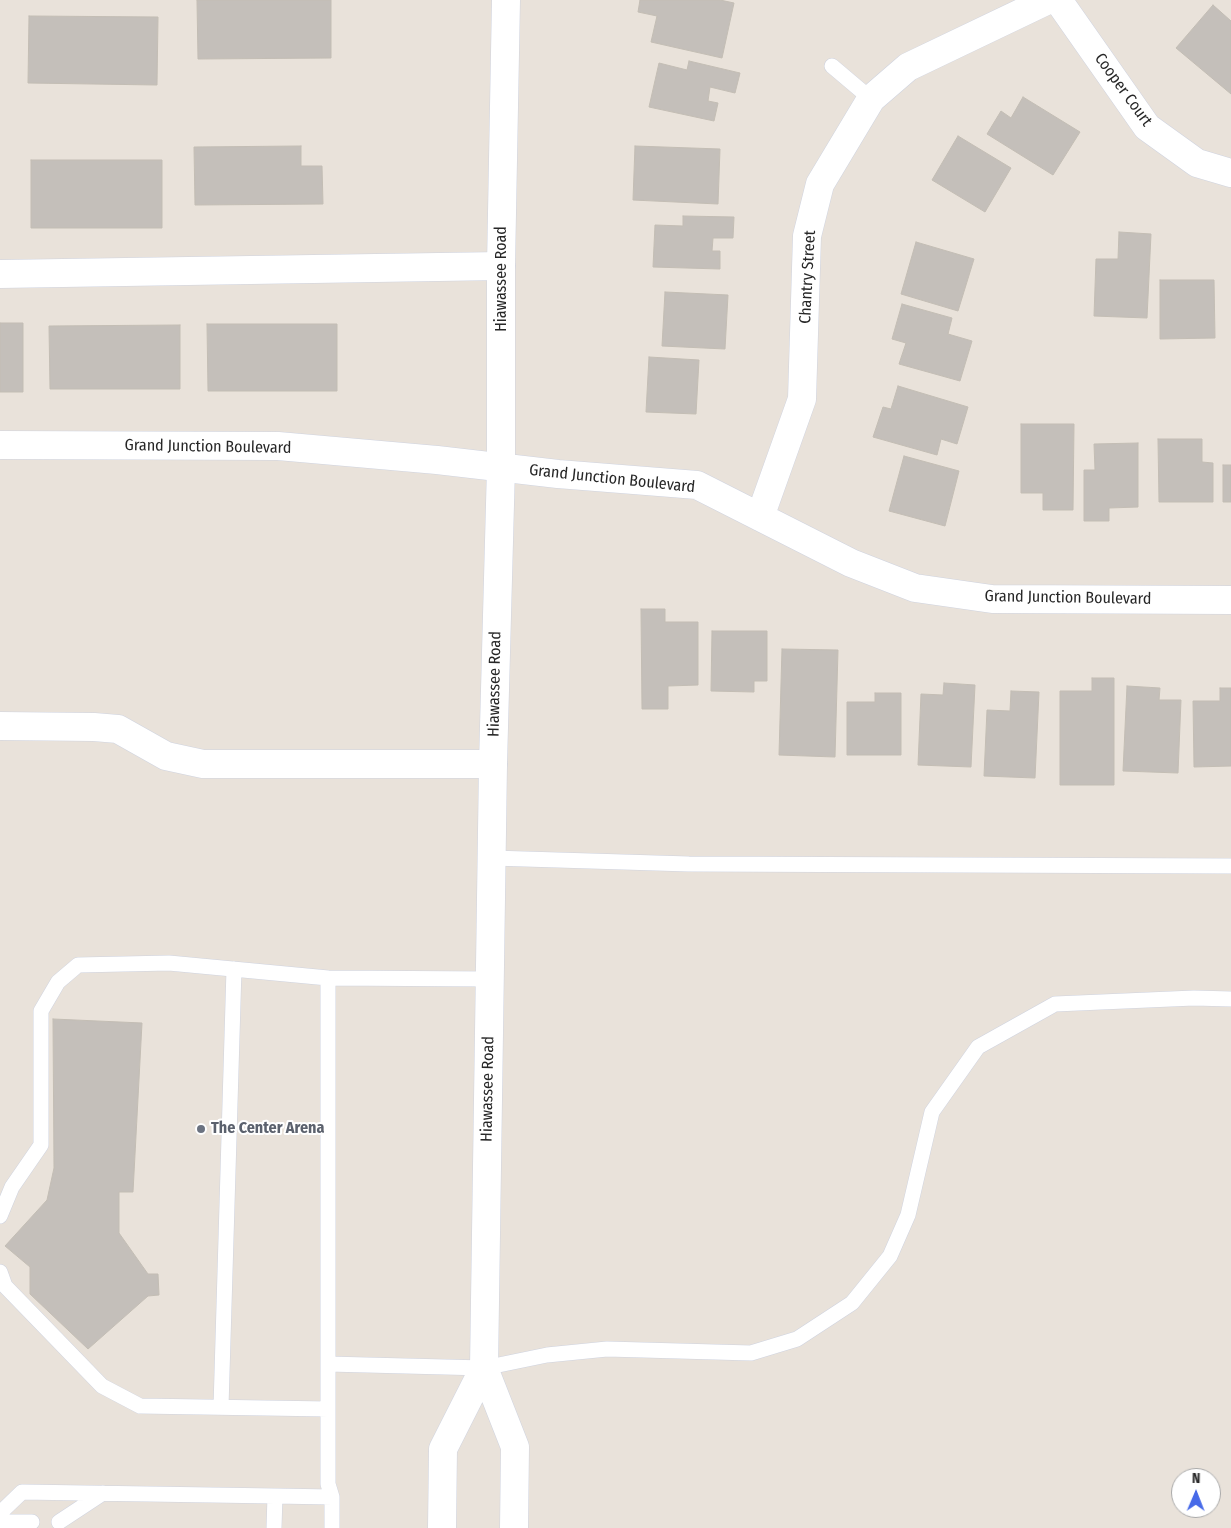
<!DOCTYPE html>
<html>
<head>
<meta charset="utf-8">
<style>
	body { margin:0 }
	#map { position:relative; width:1231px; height:1528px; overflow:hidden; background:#e9e2da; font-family:"Fira Sans Condensed",sans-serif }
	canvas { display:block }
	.north { position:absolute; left:1171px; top:1468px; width:50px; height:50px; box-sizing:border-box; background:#fff; border:1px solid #a9a9a9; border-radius:50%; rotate:1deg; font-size:14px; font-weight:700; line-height:20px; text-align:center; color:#272727 }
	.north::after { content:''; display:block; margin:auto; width:18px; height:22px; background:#476ae8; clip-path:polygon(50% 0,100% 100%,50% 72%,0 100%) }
</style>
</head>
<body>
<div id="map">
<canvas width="1231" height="1528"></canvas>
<div class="north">N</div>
</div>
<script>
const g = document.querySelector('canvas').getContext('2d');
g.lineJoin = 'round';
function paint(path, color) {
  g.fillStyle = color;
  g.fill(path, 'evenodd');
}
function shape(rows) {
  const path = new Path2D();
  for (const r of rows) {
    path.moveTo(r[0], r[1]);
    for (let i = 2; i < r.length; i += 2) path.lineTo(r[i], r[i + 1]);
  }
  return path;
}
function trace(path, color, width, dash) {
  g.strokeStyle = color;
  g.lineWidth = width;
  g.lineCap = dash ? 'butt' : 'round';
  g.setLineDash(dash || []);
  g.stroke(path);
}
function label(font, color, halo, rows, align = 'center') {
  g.font = font + ' "Fira Sans Condensed",sans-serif';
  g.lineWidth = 4;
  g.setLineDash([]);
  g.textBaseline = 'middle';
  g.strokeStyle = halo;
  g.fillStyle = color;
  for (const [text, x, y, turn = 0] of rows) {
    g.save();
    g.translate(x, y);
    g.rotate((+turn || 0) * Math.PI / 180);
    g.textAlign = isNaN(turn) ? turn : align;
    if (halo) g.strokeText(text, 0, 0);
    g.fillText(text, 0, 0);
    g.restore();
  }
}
const building = shape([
	[197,0,331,0,331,58,198,59,197,0],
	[640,0,720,0,734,3,722,58,651,42,657,16,638,12,640,0],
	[1213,5,1231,21,1231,94,1176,48,1213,5],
	[29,16,158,17,157,85,28,83,29,16],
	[689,61,740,73,735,93,710,87,708,101,718,103,714,121,649,107,659,63,687,70,689,61],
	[1023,97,1080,132,1053,175,987,134,1001,111,1011,118,1023,97],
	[958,136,1011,168,985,212,932,180,958,136],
	[301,146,301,166,322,166,323,204,195,205,194,147,301,146],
	[635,146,720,149,718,204,633,200,635,146],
	[31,160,162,160,162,228,31,228,31,160],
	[683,216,734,217,733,238,713,238,712,251,720,251,720,269,653,267,655,225,683,226,683,216],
	[1119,232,1151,234,1147,318,1094,316,1096,259,1118,259,1119,232],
	[916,242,974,259,958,311,901,294,916,242],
	[1160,280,1214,280,1215,338,1160,339,1160,280],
	[665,292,728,295,725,349,662,346,665,292],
	[902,304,952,318,948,334,972,341,960,381,899,364,906,343,892,339,902,304],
	[0,323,23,323,23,392,0,392,0,323],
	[207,324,337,324,337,391,208,391,207,324],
	[180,325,180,389,50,389,49,326,180,325],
	[649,357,699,360,696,414,646,412,649,357],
	[898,386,968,407,957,444,941,439,937,455,873,437,883,407,891,409,898,386],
	[1021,424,1074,424,1073,510,1043,510,1043,493,1021,493,1021,424],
	[1158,439,1202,439,1202,462,1213,463,1213,502,1159,502,1158,439],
	[1138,443,1138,507,1109,508,1109,521,1084,521,1084,470,1095,470,1094,444,1138,443],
	[904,456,959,471,945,526,889,511,904,456],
	[1223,465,1231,465,1231,502,1223,502,1223,465],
	[641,609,665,609,665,622,698,622,698,685,668,686,668,709,642,709,641,609],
	[712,631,767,631,767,681,754,681,754,692,711,691,712,631],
	[782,649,838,650,835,757,779,755,782,649],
	[1092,678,1114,678,1114,785,1060,785,1060,691,1092,691,1092,678],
	[944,683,975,685,971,767,918,765,921,694,943,695,944,683],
	[1127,686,1160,688,1159,700,1181,700,1178,773,1123,771,1127,686],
	[1220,688,1231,688,1231,766,1194,767,1193,701,1220,701,1220,688],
	[1011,691,1039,692,1035,778,984,776,987,710,1010,711,1011,691],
	[875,693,901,693,901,755,847,755,847,702,875,702,875,693],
	[53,1019,142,1023,133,1192,119,1192,119,1233,148,1274,158,1274,159,1295,148,1296,88,1349,30,1294,30,1267,5,1246,47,1200,54,1168,53,1019]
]);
const service = shape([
	[832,66,871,99],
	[492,858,689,864,1231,866],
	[0,1216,12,1187,41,1145,41,1011,58,982,78,965,169,963,328,978],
	[0,1272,5,1286,102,1386,140,1406,328,1409],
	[328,1364,484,1368,547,1355,607,1349,751,1353,797,1339,852,1303,890,1256,908,1215,932,1112,978,1047,1055,1004,1194,998,1231,999],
	[221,1407,234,969],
	[0,1513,22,1492,275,1496],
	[0,1522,32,1522],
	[59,1522,103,1493],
	[274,1528,275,1496,332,1497],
	[332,1528,332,1497,328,1484,328,978,490,979]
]);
const minor = shape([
	[1058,0,1147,127,1197,163,1231,173],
	[0,274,501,266],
	[0,445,278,446,437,460,558,474,697,485,851,563,915,588,992,599,1231,600],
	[760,517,802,399,807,236,820,184,871,99,908,67,1048,0],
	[0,726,94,727,118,729,166,756,203,764,493,764]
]);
const secondary = shape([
	[506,0,501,266,501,467,493,764,484,1368,515,1447,514,1528],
	[442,1528,443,1449,484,1368]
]);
const markers = [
	[201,1129,5,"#6b7280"]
];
const streetNames = [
	["Cooper Court",1123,90,54],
	["Chantry Street",808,277,-87],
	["Hiawassee Road",502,279,-90],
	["Grand Junction Boulevard",208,447,1],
	["Grand Junction Boulevard",612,479,6],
	["Grand Junction Boulevard",1068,598,1],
	["Hiawassee Road",495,684,-89],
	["Hiawassee Road",488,1089,-89]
];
const worshipNames = [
	["The Center Arena",211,1129]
];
paint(building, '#c4bfba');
trace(building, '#c3bdb4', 1);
trace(service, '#cfd3df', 16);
trace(minor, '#cfd3df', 29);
trace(secondary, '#cfd3df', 29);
trace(service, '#fff', 15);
trace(minor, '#fff', 28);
trace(secondary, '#fff', 28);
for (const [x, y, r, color] of markers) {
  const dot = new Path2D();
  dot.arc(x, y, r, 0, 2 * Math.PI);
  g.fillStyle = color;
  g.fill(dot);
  trace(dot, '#fff', 2);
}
label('16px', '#272727', '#fff', streetNames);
label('bold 16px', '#5b616d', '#fff', worshipNames, 'left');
</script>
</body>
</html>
